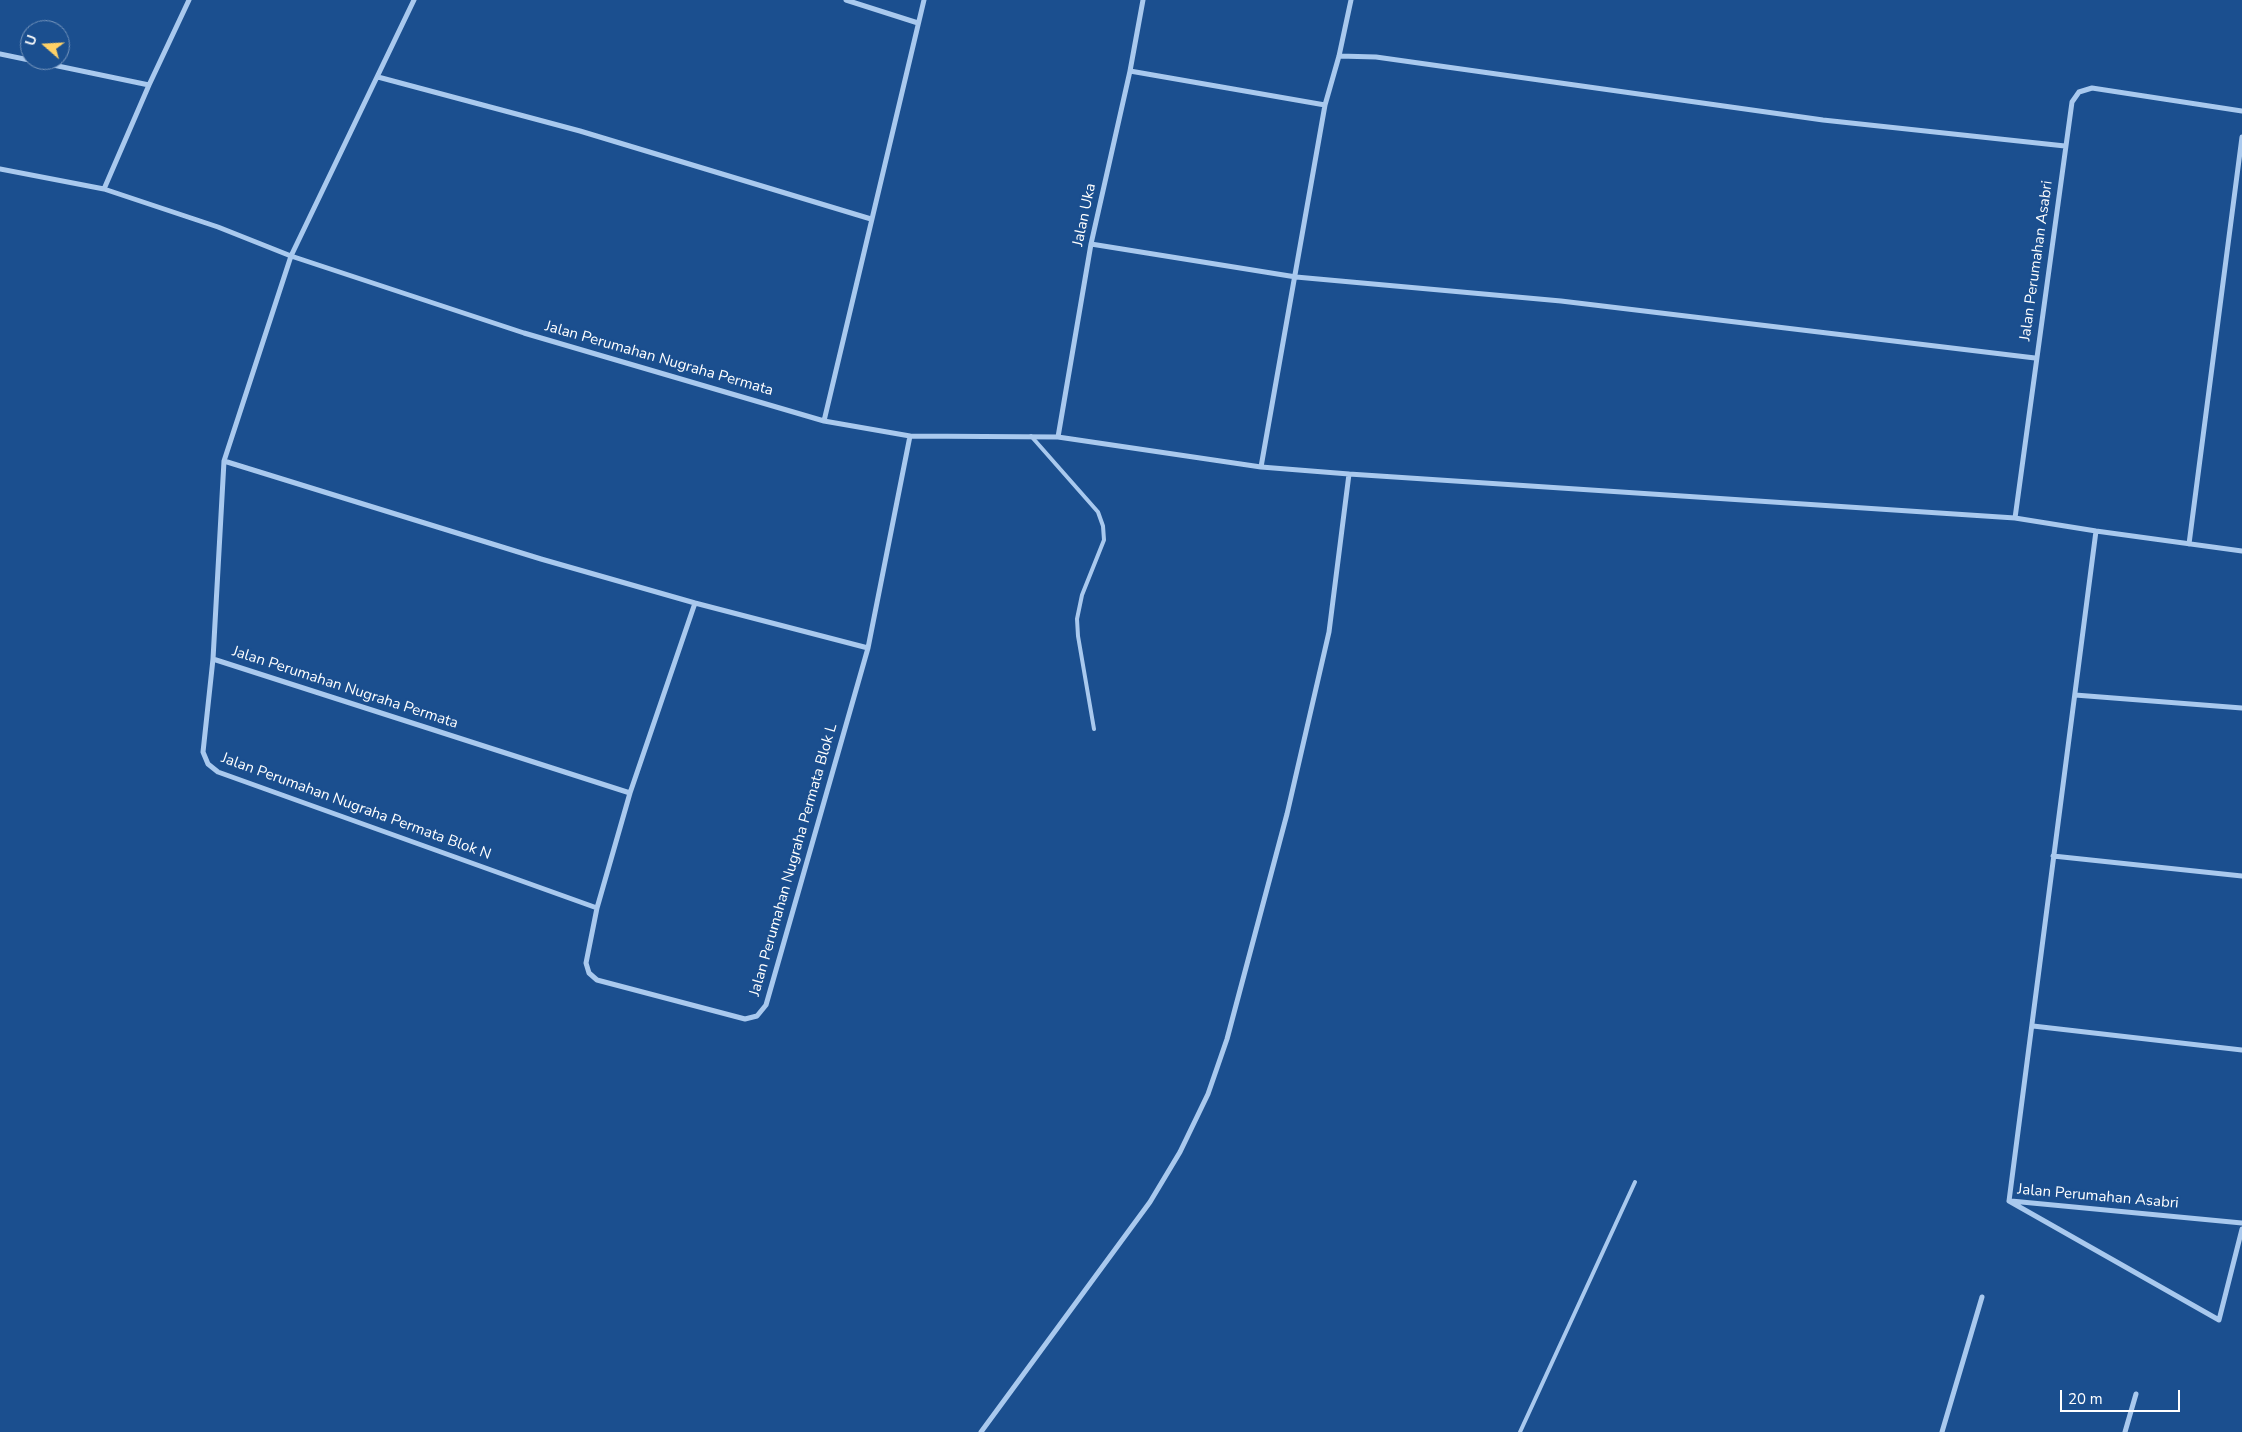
<!DOCTYPE html>
<html>
<head>
<meta charset="utf-8">
<style>
	body { margin:0 }
	#map { position:relative; width:2242px; height:1432px; overflow:hidden; background:#1b4f8f; font-family:"Nunito Sans",sans-serif }
	canvas { display:block }
	.north { position:absolute; left:20px; top:20px; width:50px; height:50px; box-sizing:border-box; background:#1b4f8f; border:1px solid #7695bc; border-radius:50%; rotate:289deg; font-size:14px; font-weight:700; line-height:20px; text-align:center; color:#fff }
	.north::after { content:''; display:block; margin:auto; width:18px; height:22px; background:#ffd166; clip-path:polygon(50% 0,100% 100%,50% 72%,0 100%) }
	.scale { position:absolute; left:2060px; top:1390px; width:120px; height:22px; box-sizing:border-box; border:2px solid #fff; border-top:0; padding-left:6px; font-size:15px; line-height:18px; white-space:nowrap; color:#fff; -webkit-text-stroke:4px #1b4f8f; paint-order:stroke }
</style>
</head>
<body>
<div id="map">
<canvas width="2242" height="1432"></canvas>
<div class="north">U</div>
<div class="scale">20 m</div>
</div>
<script>
const g = document.querySelector('canvas').getContext('2d');
g.lineJoin = 'round';
function shape(rows) {
  const path = new Path2D();
  for (const r of rows) {
    path.moveTo(r[0], r[1]);
    for (let i = 2; i < r.length; i += 2) path.lineTo(r[i], r[i + 1]);
  }
  return path;
}
function trace(path, color, width, dash) {
  g.strokeStyle = color;
  g.lineWidth = width;
  g.lineCap = dash ? 'butt' : 'round';
  g.setLineDash(dash || []);
  g.stroke(path);
}
function label(font, color, halo, rows, align = 'center') {
  g.font = font + ' "Nunito Sans",sans-serif';
  g.lineWidth = 4.5;
  g.setLineDash([]);
  g.textBaseline = 'middle';
  g.strokeStyle = halo;
  g.fillStyle = color;
  for (const [text, x, y, turn = 0] of rows) {
    g.save();
    g.translate(x, y);
    g.rotate((+turn || 0) * Math.PI / 180);
    g.textAlign = isNaN(turn) ? turn : align;
    if (halo) g.strokeText(text, 0, 0);
    g.fillText(text, 0, 0);
    g.restore();
  }
}
const service = shape([
	[1031,436,1098,512,1103,526,1104,540,1082,595,1077,619,1078,636,1094,729],
	[1520,1432,1635,1182]
]);
const minor = shape([
	[846,0,918,23],
	[0,54,149,85],
	[1339,56,1376,57,1823,120,2065,146],
	[1130,71,1325,105],
	[378,77,580,131,871,219],
	[2242,111,2092,88,2079,92,2072,102,2015,518,2096,531,2242,551],
	[0,169,104,189,218,227,291,256,524,333,824,421,910,436,1058,437,1261,467],
	[104,189,149,85,189,0],
	[1091,244,1296,277,1561,301,2035,358],
	[824,421,924,0],
	[1058,437,1091,244,1130,71,1143,0],
	[224,461,291,256,414,0],
	[1349,474,2015,518],
	[2189,544,2242,137],
	[695,603,630,793,597,908,586,963,589,973,597,980,745,1019,757,1016,766,1005,868,648],
	[213,659,630,793],
	[2075,695,2242,708],
	[2053,856,2242,876],
	[597,908,218,772,208,764,203,752,213,659,224,461,541,559,695,603,868,648,910,436],
	[2033,1026,2242,1050],
	[2009,1201,2096,531],
	[2009,1201,2219,1320,2242,1229],
	[2011,1201,2242,1223],
	[981,1432,1150,1202,1180,1152,1208,1094,1227,1039,1287,814,1329,632,1349,474,1261,467,1325,105,1339,56,1351,0],
	[1942,1432,1982,1297],
	[2125,1432,2136,1394]
]);
const streetNames = [
	["Jalan Uka",1085,215,-78],
	["Jalan Perumahan Asabri",2037,261,-82],
	["Jalan Perumahan Nugraha Permata",659,359,16],
	["Jalan Perumahan Nugraha Permata",345,688,18],
	["Jalan Perumahan Nugraha Permata Blok N",356,807,20],
	["Jalan Perumahan Nugraha Permata Blok L",794,860,-74],
	["Jalan Perumahan Asabri",2098,1197,5]
];
trace(service, '#a9c9ee', 4);
trace(minor, '#a9c9ee', 5);
label('15px', '#fff', '#1b4f8f', streetNames);
</script>
</body>
</html>
